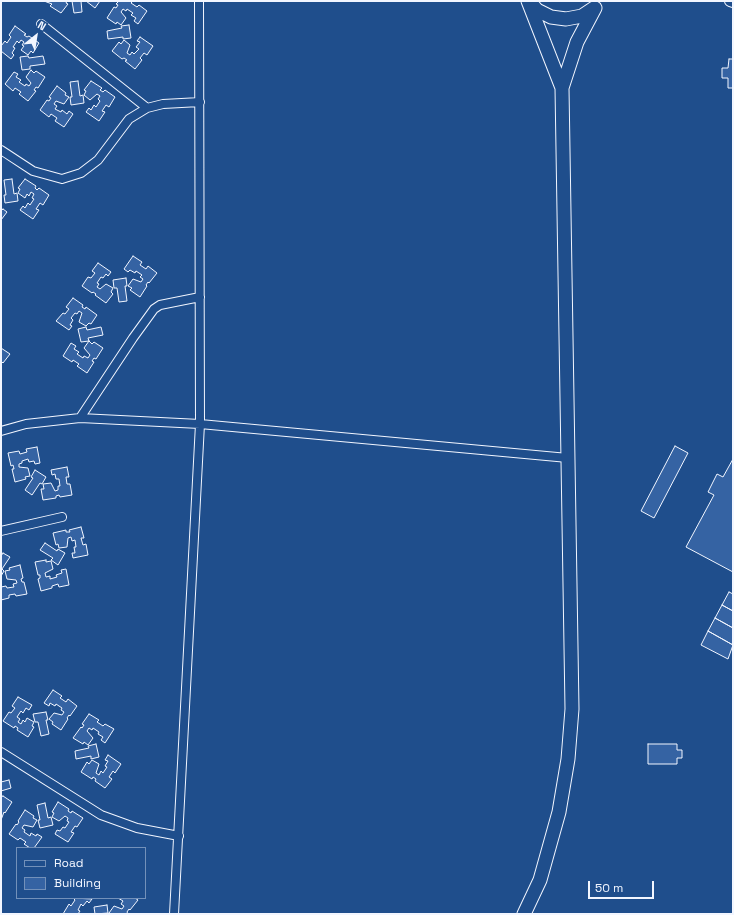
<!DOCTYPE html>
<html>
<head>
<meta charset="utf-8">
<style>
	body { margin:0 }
	#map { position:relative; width:734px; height:915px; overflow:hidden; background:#1f4e8c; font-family:"Space Grotesk",sans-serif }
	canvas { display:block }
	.frame { position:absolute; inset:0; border:2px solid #f2f6ff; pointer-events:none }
	.legend { position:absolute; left:16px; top:847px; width:130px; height:52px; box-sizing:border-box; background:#1f4e8c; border:1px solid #7391ba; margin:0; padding:5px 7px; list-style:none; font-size:12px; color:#f2f6ff }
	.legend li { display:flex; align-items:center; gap:8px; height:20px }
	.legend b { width:20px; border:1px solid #7391ba }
	.north { position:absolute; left:16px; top:16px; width:40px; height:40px; -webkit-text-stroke:3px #1f4e8c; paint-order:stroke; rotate:30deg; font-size:11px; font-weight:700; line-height:16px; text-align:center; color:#f2f6ff }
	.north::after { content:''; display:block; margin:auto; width:14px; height:18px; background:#f2f6ff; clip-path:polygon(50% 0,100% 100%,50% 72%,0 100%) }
	.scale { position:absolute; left:588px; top:881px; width:66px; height:18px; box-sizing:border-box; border:2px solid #f2f6ff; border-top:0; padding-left:5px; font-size:12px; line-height:14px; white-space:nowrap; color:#f2f6ff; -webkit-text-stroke:3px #1f4e8c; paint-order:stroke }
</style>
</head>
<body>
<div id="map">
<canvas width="734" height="915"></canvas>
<div class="frame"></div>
<ul class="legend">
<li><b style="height:5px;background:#1f4e8c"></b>Road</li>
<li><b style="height:11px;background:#3563a3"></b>Building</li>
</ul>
<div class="north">N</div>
<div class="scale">50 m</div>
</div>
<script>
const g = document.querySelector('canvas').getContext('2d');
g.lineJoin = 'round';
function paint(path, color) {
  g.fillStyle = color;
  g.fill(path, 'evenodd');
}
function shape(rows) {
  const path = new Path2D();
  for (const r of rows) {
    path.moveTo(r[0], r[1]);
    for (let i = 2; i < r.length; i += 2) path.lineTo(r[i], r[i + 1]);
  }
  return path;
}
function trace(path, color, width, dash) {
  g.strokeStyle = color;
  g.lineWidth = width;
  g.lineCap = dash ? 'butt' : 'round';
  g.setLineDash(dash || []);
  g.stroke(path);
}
const building = shape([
	[44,1,67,1,66,3,68,4,61,13,50,6,52,4,44,1],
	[72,1,81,1,82,12,74,13,72,1],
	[86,1,100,1,95,8,86,1],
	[119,1,133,1,131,3,137,7,139,5,147,11,138,24,134,21,136,18,131,15,133,13,127,9,126,11,123,9,121,12,126,18,121,25,117,22,116,24,107,18,114,7,116,8,118,5,116,4,119,1],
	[129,25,131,38,123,39,123,37,108,39,107,31,122,28,121,26,129,25],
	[15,26,26,34,24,35,27,37,29,36,39,43,33,53,31,51,28,55,21,50,24,46,22,45,24,42,21,40,19,43,17,41,13,47,15,48,12,53,14,55,11,59,1,51,1,46,5,41,7,43,11,37,9,35,15,26],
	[140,37,153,46,147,55,144,53,140,58,142,60,135,69,125,61,127,60,124,58,122,59,112,51,119,42,121,44,124,40,130,45,127,53,130,55,132,52,134,54,139,49,136,47,140,42,137,41,140,37],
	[28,56,29,58,43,56,45,64,30,66,30,69,22,70,20,57,28,56],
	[729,59,733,59,733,88,728,88,728,78,722,78,722,68,728,68,729,59],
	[31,70,34,73,36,71,45,77,38,88,36,87,34,90,36,91,28,101,19,94,21,92,15,88,13,91,5,84,14,72,18,74,16,77,21,80,19,82,25,86,26,84,29,86,31,83,26,77,31,70],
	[78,81,80,96,83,95,84,103,71,105,70,97,72,97,70,82,78,81],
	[91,81,102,88,100,90,103,92,105,90,115,97,109,107,106,105,102,111,105,112,99,121,86,112,89,108,91,110,94,105,96,107,100,101,98,99,100,96,97,94,90,100,84,95,86,91,84,90,91,81],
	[57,86,66,93,65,95,69,97,64,104,56,101,54,104,57,106,55,109,61,112,62,110,67,114,69,111,73,114,64,127,55,121,57,118,51,114,49,117,40,110,47,100,49,101,51,98,49,97,57,86],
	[12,179,14,194,17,193,18,201,5,203,4,195,6,195,4,180,12,179],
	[25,179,36,186,35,188,37,190,39,188,49,195,43,205,40,203,36,209,39,210,33,219,20,210,23,206,25,208,28,203,30,205,34,199,32,198,34,194,31,192,29,196,27,194,25,198,18,193,20,189,18,188,25,179],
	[3,209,7,212,1,220,1,211,3,209],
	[133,256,142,262,140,265,146,269,148,266,157,273,149,283,148,282,146,285,147,286,140,297,130,290,132,288,128,286,133,279,141,282,143,279,140,277,142,275,136,271,135,273,130,270,128,272,124,269,133,256],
	[98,263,111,272,108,276,106,274,103,278,101,277,97,283,99,284,97,287,100,289,106,284,113,288,111,292,113,294,106,303,95,295,96,294,93,292,92,293,82,286,88,277,91,278,95,273,92,271,98,263],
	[126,278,127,286,125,286,127,301,119,302,117,288,114,288,113,280,126,278],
	[73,298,83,305,82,307,85,309,86,307,97,315,91,324,89,323,86,326,79,322,82,313,79,311,77,314,75,313,71,318,73,320,70,325,72,326,69,330,56,321,63,313,65,314,69,309,66,307,73,298],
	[86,327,87,330,101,327,103,335,88,338,89,341,81,342,78,329,86,327],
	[89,341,92,344,94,342,103,348,96,359,94,358,92,361,94,362,87,373,77,366,79,364,73,360,72,362,63,356,71,343,76,346,74,349,79,352,77,354,83,358,84,356,88,358,90,355,84,348,89,341],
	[1,348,10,354,3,363,1,361,1,348],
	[675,446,688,453,654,518,641,511,675,446],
	[37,447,40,463,35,464,34,461,29,462,28,459,22,461,22,463,19,464,19,467,28,468,30,476,25,477,26,479,15,482,12,469,14,469,13,465,11,466,8,453,19,451,20,454,27,452,26,449,37,447],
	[733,459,733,572,686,547,714,495,708,492,717,474,723,477,733,459],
	[67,467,69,477,66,477,67,484,70,484,72,495,60,497,59,495,56,496,56,498,43,500,41,489,44,489,43,484,51,483,55,491,58,490,58,486,60,486,59,479,56,479,55,474,52,475,51,470,67,467],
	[35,470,46,477,42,484,40,483,32,495,25,490,33,478,31,477,35,470],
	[81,527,84,538,81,538,83,545,86,544,88,555,73,558,72,553,75,553,74,547,76,547,75,540,72,541,71,537,68,538,67,547,59,548,58,544,56,545,53,533,66,530,66,532,70,532,69,530,81,527],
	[45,543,57,551,58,549,65,553,58,565,51,560,53,558,40,550,45,543],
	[3,553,10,557,2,569,4,571,1,576,1,556,3,553],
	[46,560,46,562,51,561,53,569,45,573,46,577,50,576,50,579,57,577,56,575,62,573,61,570,66,569,69,585,59,587,58,584,52,586,52,588,41,591,38,579,40,578,40,575,38,575,35,562,46,560],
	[20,565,23,578,21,579,22,582,24,582,27,594,16,596,15,594,9,595,9,598,1,600,1,587,6,586,7,588,14,587,13,584,17,583,16,580,7,579,5,571,10,570,9,568,20,565],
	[729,592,733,594,733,611,722,605,729,592],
	[722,605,733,611,733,628,715,618,722,605],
	[715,618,733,628,733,645,708,631,715,618],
	[708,631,733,645,728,659,701,645,708,631],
	[53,690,62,696,60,698,66,702,68,699,77,706,70,716,69,715,67,718,68,719,61,730,52,724,53,722,49,719,54,713,62,715,64,712,61,710,62,708,56,704,55,706,50,703,49,706,44,703,53,690],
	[18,697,32,705,29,710,26,708,23,713,21,711,17,717,20,719,18,722,21,724,23,720,25,722,27,718,34,722,32,726,34,727,28,737,17,730,18,728,15,726,14,728,3,721,9,712,11,713,15,708,12,706,18,697],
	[46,712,48,720,46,720,49,734,41,736,38,722,35,722,33,714,46,712],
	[89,714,99,720,97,722,103,726,105,724,114,729,105,743,101,740,103,737,98,734,99,732,93,728,92,730,89,728,87,731,93,738,88,745,84,742,83,744,73,738,81,727,82,728,84,725,82,724,89,714],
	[96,744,99,757,91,759,91,756,76,759,75,751,89,748,88,746,96,744],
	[648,744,677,744,677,750,682,750,682,758,677,758,677,764,648,764,648,744],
	[108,755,121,764,115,773,113,771,109,777,112,779,105,788,95,781,96,779,93,777,92,779,81,772,87,762,89,764,92,760,99,764,96,773,99,775,101,771,103,773,107,767,105,766,108,761,105,760,108,755],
	[9,780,11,788,1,791,1,782,9,780],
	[3,796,12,802,5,813,4,812,1,820,1,797,3,796],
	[58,802,69,809,68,811,71,813,72,811,83,818,77,827,75,826,71,832,74,833,68,842,55,834,57,830,60,831,63,827,65,828,69,822,67,821,68,818,65,816,59,821,52,817,54,813,52,812,58,802],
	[45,803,48,818,51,817,53,825,40,828,38,820,40,820,37,805,45,803],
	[25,810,34,816,33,818,37,820,33,827,24,825,22,828,25,830,24,832,30,836,31,833,36,836,37,834,42,837,34,848,30,848,24,844,26,842,20,838,18,840,9,834,16,824,17,825,19,822,18,821,25,810],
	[73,898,92,899,89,903,87,901,83,906,81,904,78,910,80,911,78,914,63,914,69,904,71,906,75,900,73,898],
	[118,898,135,898,138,900,130,910,129,909,127,912,128,914,111,914,109,913,114,906,122,909,124,906,121,904,123,901,118,898],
	[107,905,108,913,95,914,94,907,107,905]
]);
const minor = shape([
	[41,24,147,108],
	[1,150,33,171,62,179,81,173,98,160,129,119,147,108,163,104,200,102],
	[80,418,133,338,154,309,160,305,200,297],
	[1,431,26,424,80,418,200,424,568,458],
	[1,531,62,517],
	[1,752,101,815,137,828,179,836],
	[174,914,200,424,199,1]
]);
const tertiary = shape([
	[730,1,733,2]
]);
const trunk = shape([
	[528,1,562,88],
	[530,2,537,10,551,17,566,19,582,16,594,8],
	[524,914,540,880,559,812,568,759,572,709,562,88,577,42,595,8]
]);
paint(building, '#3563a3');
trace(building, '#f2f6ff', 1);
trace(minor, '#f2f6ff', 10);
trace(tertiary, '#f2f6ff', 12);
trace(trunk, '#f2f6ff', 15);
trace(minor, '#1f4e8c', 8);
trace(tertiary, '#1f4e8c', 10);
trace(trunk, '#1f4e8c', 13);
</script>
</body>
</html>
